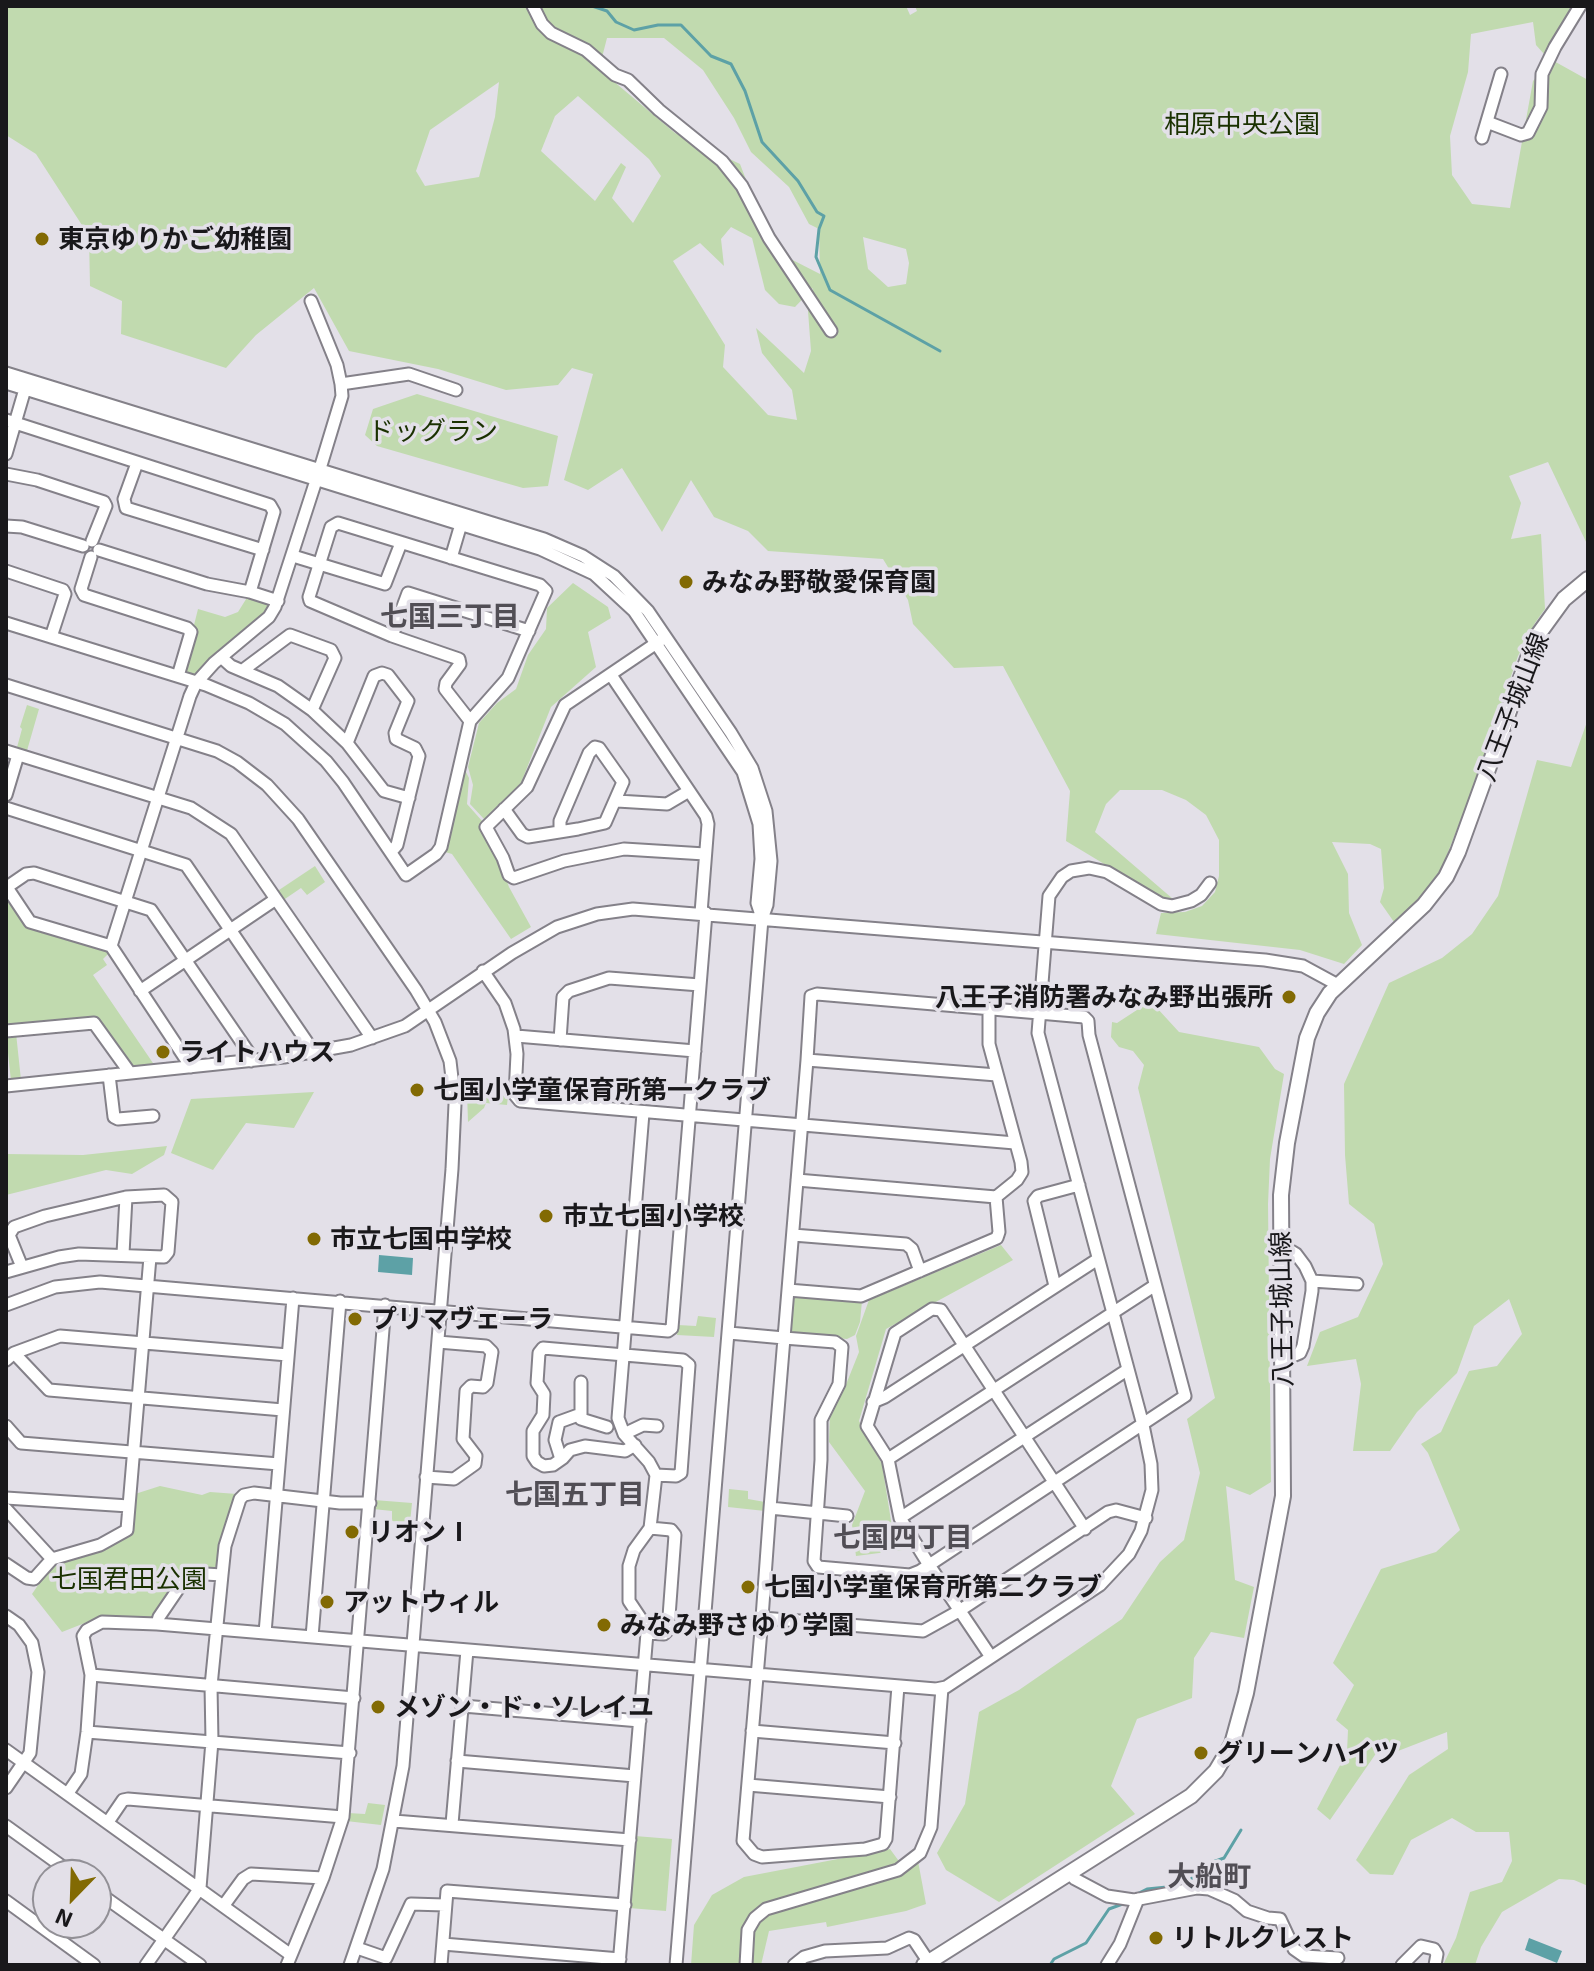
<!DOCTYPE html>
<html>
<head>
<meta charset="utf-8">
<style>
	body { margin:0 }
	#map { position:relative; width:1594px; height:1971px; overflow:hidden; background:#e3e0e8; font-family:"Exo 2",sans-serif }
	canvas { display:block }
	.frame { position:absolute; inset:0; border:8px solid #19181b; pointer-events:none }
	.north { position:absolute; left:32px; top:1859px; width:80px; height:80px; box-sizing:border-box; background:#e3e0e8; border:2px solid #929096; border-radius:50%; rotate:203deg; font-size:22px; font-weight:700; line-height:32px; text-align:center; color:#19181b }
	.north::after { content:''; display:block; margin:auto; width:28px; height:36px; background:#826a03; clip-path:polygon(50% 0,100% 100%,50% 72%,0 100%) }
</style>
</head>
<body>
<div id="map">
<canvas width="1594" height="1971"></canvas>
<div class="frame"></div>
<div class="north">N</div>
</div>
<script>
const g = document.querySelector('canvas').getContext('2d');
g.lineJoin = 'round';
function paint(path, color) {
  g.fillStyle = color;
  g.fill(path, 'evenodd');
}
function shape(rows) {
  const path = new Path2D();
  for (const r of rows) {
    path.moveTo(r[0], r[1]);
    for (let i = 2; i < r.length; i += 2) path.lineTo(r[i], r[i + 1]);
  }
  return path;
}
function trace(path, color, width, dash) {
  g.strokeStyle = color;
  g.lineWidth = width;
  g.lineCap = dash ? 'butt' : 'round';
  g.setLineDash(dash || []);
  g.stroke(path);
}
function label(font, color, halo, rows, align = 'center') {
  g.font = font + ' "Exo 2","Noto Sans JP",sans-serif';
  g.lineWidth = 7;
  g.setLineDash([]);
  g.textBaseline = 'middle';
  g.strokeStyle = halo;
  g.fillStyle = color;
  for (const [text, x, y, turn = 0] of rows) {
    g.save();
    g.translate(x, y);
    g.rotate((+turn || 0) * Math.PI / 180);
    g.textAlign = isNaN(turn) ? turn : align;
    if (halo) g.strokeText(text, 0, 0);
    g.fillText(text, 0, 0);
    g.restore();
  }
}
const green = shape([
	[6,6,906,6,910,15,917,11,915,6,1573,6,1544,54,1536,45,1533,22,1471,34,1468,72,1450,136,1452,175,1472,204,1510,208,1533,81,1552,60,1588,80,1588,546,1548,462,1509,476,1521,503,1511,539,1541,534,1545,609,1535,623,1518,656,1467,804,1439,875,1430,888,1394,922,1380,902,1384,888,1381,849,1370,844,1332,842,1348,874,1349,913,1362,945,1344,964,1300,950,1156,934,1161,913,1185,912,1202,906,1215,892,1219,876,1219,840,1206,815,1186,800,1162,790,1120,790,1106,804,1095,832,1173,899,1164,900,1066,841,1070,791,1003,666,954,668,913,624,908,600,883,559,768,551,748,531,714,517,691,480,662,532,622,468,588,490,564,480,593,374,572,368,558,385,506,390,438,369,349,351,314,288,256,335,226,368,121,334,122,301,90,286,89,236,36,154,6,135],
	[607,38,664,38,703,70,734,118,751,152,789,187,809,224,819,229,820,274,773,250,740,164,675,133,599,69],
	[499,82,495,117,479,177,425,186,416,171,430,130],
	[578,96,649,159,661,176,633,223,612,198,626,167,621,163,595,201,541,151,555,116],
	[731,227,752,238,765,290,779,304,795,307,813,288,808,311,811,351,804,373,756,328,762,353,792,390,797,420,768,415,723,367,725,345,673,261,700,243,724,266,721,239],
	[863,237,906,249,909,263,906,284,888,287,868,269],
	[417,394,558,436,548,486,523,488,377,446,365,435,373,409],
	[573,583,608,607,611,618,588,632,596,667,551,707,521,783,484,819,470,804,473,785,468,767,479,723,497,703,516,689,528,655,546,629,547,608],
	[248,596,270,604,269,611,197,676,187,675,184,671,196,632,194,625,198,609,225,617,238,612],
	[27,705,39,709,26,754,16,751,22,729,20,727],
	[1588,719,1588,1886,1574,1880,1559,1879,1502,1912,1481,1947,1475,1965,1443,1965,1456,1938,1470,1892,1502,1882,1512,1861,1509,1832,1476,1832,1452,1818,1411,1840,1393,1875,1370,1874,1356,1860,1409,1775,1448,1749,1447,1732,1398,1751,1377,1752,1330,1820,1317,1809,1347,1752,1348,1730,1336,1720,1354,1685,1333,1663,1381,1569,1436,1552,1460,1530,1428,1453,1421,1444,1441,1432,1469,1371,1497,1366,1522,1334,1509,1299,1474,1326,1457,1373,1417,1412,1390,1451,1353,1451,1361,1384,1356,1359,1307,1366,1320,1332,1358,1317,1383,1264,1374,1224,1349,1204,1345,1155,1344,1084,1389,983,1442,958,1472,934,1498,896,1537,760,1571,767],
	[465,770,469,778,467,804,483,822,479,827,497,854,509,887,531,927,511,939,452,854,445,852],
	[315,866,325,882,307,895,301,888,282,901,276,892],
	[6,895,25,926,105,950,108,954,103,959,107,965,93,975,155,1066,136,1068,131,1066,97,1016,6,1026],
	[1143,1006,1157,1008,1179,1032,1259,1047,1275,1069,1284,1074,1270,1159,1268,1204,1271,1482,1250,1495,1226,1486,1235,1580,1254,1587,1244,1638,1211,1632,1194,1658,1192,1698,1137,1719,1111,1786,1135,1814,999,1902,946,1870,937,1853,965,1804,979,1712,1019,1690,1122,1619,1160,1562,1184,1540,1200,1473,1187,1419,1215,1398,1138,1088,1144,1065,1133,1051,1119,1047,1111,1037,1112,1022,1117,1023],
	[16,1033,21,1080,11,1081,6,1034],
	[314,1092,294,1128,246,1123,213,1170,171,1153,191,1099],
	[467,1092,508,1096,507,1105,486,1103,484,1108,468,1122],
	[167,1146,164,1155,132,1174,106,1170,6,1195,6,1154,83,1155],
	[1001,1245,1013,1260,886,1329,859,1421,882,1464,892,1527,910,1549,856,1556,852,1525,865,1491,829,1442,830,1412,845,1387,859,1352,856,1336,869,1300],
	[796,1295,862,1301,860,1322,855,1335,847,1339,793,1334,790,1330,793,1299],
	[698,1316,716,1318,714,1337,677,1335,678,1325,696,1326],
	[160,1486,202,1495,210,1492,237,1494,218,1549,216,1566,213,1569,186,1567,150,1621,100,1617,62,1632,32,1594,53,1563,100,1551,132,1533,135,1494],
	[729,1489,748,1491,748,1499,765,1502,765,1511,728,1507],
	[374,1500,412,1503,410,1523,392,1521,392,1511,373,1509],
	[368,1803,385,1805,381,1825,346,1821,348,1813,365,1814],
	[635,1836,672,1839,666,1911,629,1908],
	[890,1849,901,1864,918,1861,926,1904,906,1911,827,1927,826,1922,769,1931,761,1965,691,1965,694,1925,712,1895,744,1877]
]);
const water = shape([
	[379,1255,413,1258,412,1275,378,1272],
	[1529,1938,1562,1951,1557,1963,1525,1950]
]);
const stream = shape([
	[592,6,607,11,616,22,634,30,658,25,681,25,711,56,731,64,745,91,762,142,798,181,817,212,824,216,819,229,816,257,830,290,940,351],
	[1133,1896,1147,1889,1187,1885,1194,1875,1210,1863,1224,1858,1241,1830],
	[1050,1965,1054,1959,1086,1943,1109,1909,1128,1902]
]);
const minor = shape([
	[533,6,542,24,551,33,586,50,615,75,628,80,659,110,722,161,742,186,769,238,831,331],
	[1487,122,1521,135,1528,133,1541,107,1542,74,1555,47,1580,6],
	[1482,138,1501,74],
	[6,373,544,539,583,556,614,576,648,611,731,733,752,768,766,811,771,861,767,905,762,919,676,1965],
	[6,383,540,549,594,574,634,611,743,772,759,824,761,859,757,903,762,918],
	[341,384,409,374,456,390],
	[6,420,270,505,274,512,250,592],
	[6,454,25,389],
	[137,463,124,499,126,508,263,550],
	[6,474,37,480,104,502,106,506,92,541],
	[6,526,22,527,83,546],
	[99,550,207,584,250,592,278,601],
	[293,556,385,584,401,543],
	[91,557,81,589,84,595,187,628,191,632,178,676],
	[451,558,461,524],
	[6,571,63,590,65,594,51,637],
	[6,623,206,685,249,703,285,724,326,761,343,782,406,875,436,854,441,847,470,721,508,678,546,591,540,585,338,523,331,527,309,597,310,601,392,636,459,659,460,664,446,683,445,689,470,721],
	[392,636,408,593,529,631],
	[661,640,565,705,527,787,486,827,503,858,509,875,514,878,564,861,624,849,705,854],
	[221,657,231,666,278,686,312,710,347,743,384,791,409,798],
	[243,670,290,635,331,650,335,658,312,710],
	[611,675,706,816,708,824,701,913],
	[6,685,217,751,237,762,267,785,298,819,416,990,435,1022,450,1061,455,1104,452,1169,403,1766,383,1869,350,1965],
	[347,743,374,676,382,673,388,675,408,701,395,733,396,739,415,748,419,756,397,845,391,852],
	[6,751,191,808,231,834,372,1038],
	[6,795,18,755],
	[617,801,667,804,689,791],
	[6,808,186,865,309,1045,312,1054],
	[504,809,522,834,528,837,578,829,605,823,623,782,599,748,595,747,589,753,560,821,560,831],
	[6,886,30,922,111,946,191,1067],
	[7,887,26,874,34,873,151,910,249,1053,251,1061],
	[111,946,190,696,196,683,214,663,269,617,275,607,322,462,342,396,341,384,337,365,311,301],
	[483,971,505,1003,514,1029,517,1054,515,1095,520,1101,1015,1143],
	[140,991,276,899],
	[6,1031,94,1023,130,1073],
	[516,1036,695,1051],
	[560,1040,563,997,569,991,609,978,700,985],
	[807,1060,997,1075],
	[109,1075,114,1117,118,1119,153,1116],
	[6,1086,284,1057,351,1045,405,1026,512,953,557,927,597,914,633,909,1265,960,1303,966,1338,985],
	[797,1180,996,1197],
	[793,1235,906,1244,912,1249,920,1271],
	[1281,1245,1296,1254,1305,1266,1312,1281,1312,1291,1303,1346,1300,1353,1283,1360],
	[123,1254,126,1197],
	[6,1272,59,1257,79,1254,164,1257,168,1252,172,1202,164,1195,126,1197,45,1216,14,1227,9,1235,22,1267],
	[1312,1281,1357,1284],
	[1055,1286,1034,1201,1038,1196,1079,1185],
	[788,1290,861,1296,997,1238,999,1232,996,1197,1017,1180,1022,1172,1021,1162,989,1044,989,1009],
	[6,1305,55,1287,100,1282,668,1331,672,1328,706,913],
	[729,1333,784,1338,835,1342,842,1347,839,1384,821,1420,821,1460,814,1561,818,1567,910,1575,920,1571,1185,1396,1089,1035,1088,1021,1084,1017,1039,1013,817,994,811,996,807,1060,784,1338,770,1508,762,1618,743,1841,754,1854,762,1857,865,1849,883,1844,886,1839,898,1686],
	[14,1353,49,1390,283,1410],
	[6,1360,14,1353,60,1336,288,1355],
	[581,1382,581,1419,607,1427],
	[873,1402,885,1397,1098,1259],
	[6,1426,21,1443,279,1464],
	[624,1434,643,1425,657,1426],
	[635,1445,625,1451,585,1446,570,1450,563,1458,553,1465,544,1466,537,1462,533,1456,533,1431,543,1415,544,1394,537,1383,539,1353,543,1348,683,1360,689,1365,681,1473,676,1476,656,1475],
	[561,1459,555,1440,559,1422,581,1414],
	[888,1459,1154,1286],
	[426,1477,454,1479,475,1464,476,1456,463,1439,466,1391,471,1386,483,1387,487,1383,492,1352,486,1346,438,1342],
	[6,1498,129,1506],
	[770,1508,847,1516],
	[6,1509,52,1559],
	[900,1518,1127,1370],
	[6,1564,27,1578,34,1579,52,1559,100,1545,127,1530,150,1257],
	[6,1616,19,1625,32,1643,38,1672,30,1753,6,1788],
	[762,1618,923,1631,959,1611,1108,1512,1116,1510,1146,1518],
	[157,1624,159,1617,189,1573,222,1575],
	[265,1633,293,1298],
	[647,1633,664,1634,668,1630,675,1535,671,1530,650,1528],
	[312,1637,340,1301],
	[991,1657,929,1565,900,1518,888,1459,867,1426,895,1333,932,1309,941,1310,1085,1529],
	[91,1675,354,1698],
	[463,1706,640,1721],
	[752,1731,895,1743],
	[87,1732,350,1753],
	[6,1750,291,1955],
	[457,1761,635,1776],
	[748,1785,890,1797],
	[68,1793,81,1774,87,1732,91,1675,83,1636,87,1630,102,1622,157,1624,936,1689,946,1687,1100,1585,1129,1554,1141,1531,1152,1490,1151,1464,1143,1425,1038,1033,1049,896,1062,877,1071,871,1089,868,1107,872,1161,904,1172,906,1191,901,1201,895,1210,883],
	[394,1821,630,1840],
	[108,1822,123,1800,128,1799,343,1817],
	[452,1824,467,1650],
	[6,1826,74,1875],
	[1069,1873,1075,1879,1107,1896,1134,1900,1197,1888,1209,1889,1234,1900,1247,1911,1268,1918,1280,1919,1294,1949,1304,1956,1338,1958],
	[96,1891,200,1965],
	[6,1901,94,1965],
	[224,1905,243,1879,251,1874,323,1878],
	[443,1944,620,1959],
	[357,1948,386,1958,411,1904,445,1905],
	[146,1965,200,1888,212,1741,211,1686,222,1575,225,1546,240,1499,244,1495,254,1493,340,1503,370,1503],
	[287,1965,323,1878,343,1817,385,1305],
	[441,1965,447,1891,625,1905],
	[619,1965,647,1633,643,1622,629,1601,629,1566,634,1550,650,1528,656,1475,649,1462,624,1434,618,1418,643,1113],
	[746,1965,748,1930,755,1918,766,1909,898,1870,920,1853,931,1827,942,1688],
	[794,1965,804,1957,825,1951,887,1948,909,1938,914,1940,928,1961],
	[1107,1965,1120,1944,1138,1899],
	[1402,1965,1421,1946,1434,1949,1437,1954,1435,1965]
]);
const major = shape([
	[924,1965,1191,1796,1216,1771,1232,1744,1246,1693,1283,1496,1281,1195,1287,1143,1307,1038,1317,1013,1330,993,1424,905,1446,877,1458,852,1535,639,1564,599,1588,579]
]);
const markers = [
	[42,239,8,"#826a03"],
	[686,582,8,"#826a03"],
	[1289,997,8,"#826a03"],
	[163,1052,8,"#826a03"],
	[417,1090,8,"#826a03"],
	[546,1216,8,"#826a03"],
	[314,1239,8,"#826a03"],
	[355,1319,8,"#826a03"],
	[352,1532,8,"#826a03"],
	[748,1587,8,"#826a03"],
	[327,1602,8,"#826a03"],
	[604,1625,8,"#826a03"],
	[378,1707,8,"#826a03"],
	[1201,1753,8,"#826a03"],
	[1156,1938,8,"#826a03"]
];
const parkNames = [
	["相原中央公園",1242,124],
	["ドッグラン",433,431],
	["七国君田公園",129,1579]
];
const poiNames = [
	["東京ゆりかご幼稚園",58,239],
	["みなみ野敬愛保育園",702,582],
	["八王子消防署みなみ野出張所",1273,997,"right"],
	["ライトハウス",179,1052],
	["七国小学童保育所第一クラブ",433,1090],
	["市立七国小学校",562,1216],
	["市立七国中学校",330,1239],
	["プリマヴェーラ",371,1319],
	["リオンⅠ",368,1532],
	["七国小学童保育所第二クラブ",764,1587],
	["アットウィル",343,1602],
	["みなみ野さゆり学園",620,1625],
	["メゾン・ド・ソレイユ",394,1707],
	["グリーンハイツ",1217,1753],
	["リトルクレスト",1172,1938]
];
const streetNames = [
	["八王子城山線",1513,707,-69],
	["八王子城山線",1282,1309,-91]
];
const neighbourhoodNames = [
	["七国三丁目",450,617],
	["七国五丁目",575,1495],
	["七国四丁目",903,1538],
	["大船町",1209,1877]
];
paint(green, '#c1daaf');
paint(water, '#5da1a6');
trace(stream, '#5da1a6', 3);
trace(minor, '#848189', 15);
trace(major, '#848189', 18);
trace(minor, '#fff', 11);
trace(major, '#fff', 14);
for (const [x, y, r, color] of markers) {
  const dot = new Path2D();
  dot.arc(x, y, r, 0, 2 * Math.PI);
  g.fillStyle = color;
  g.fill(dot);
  trace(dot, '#e3e0e8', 3);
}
label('26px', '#1a3100', '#e3e0e8', parkNames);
label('bold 26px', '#19181b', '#e3e0e8', poiNames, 'left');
label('26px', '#19181b', '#e3e0e8', streetNames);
label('bold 28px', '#514e55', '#e3e0e8', neighbourhoodNames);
</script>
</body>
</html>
